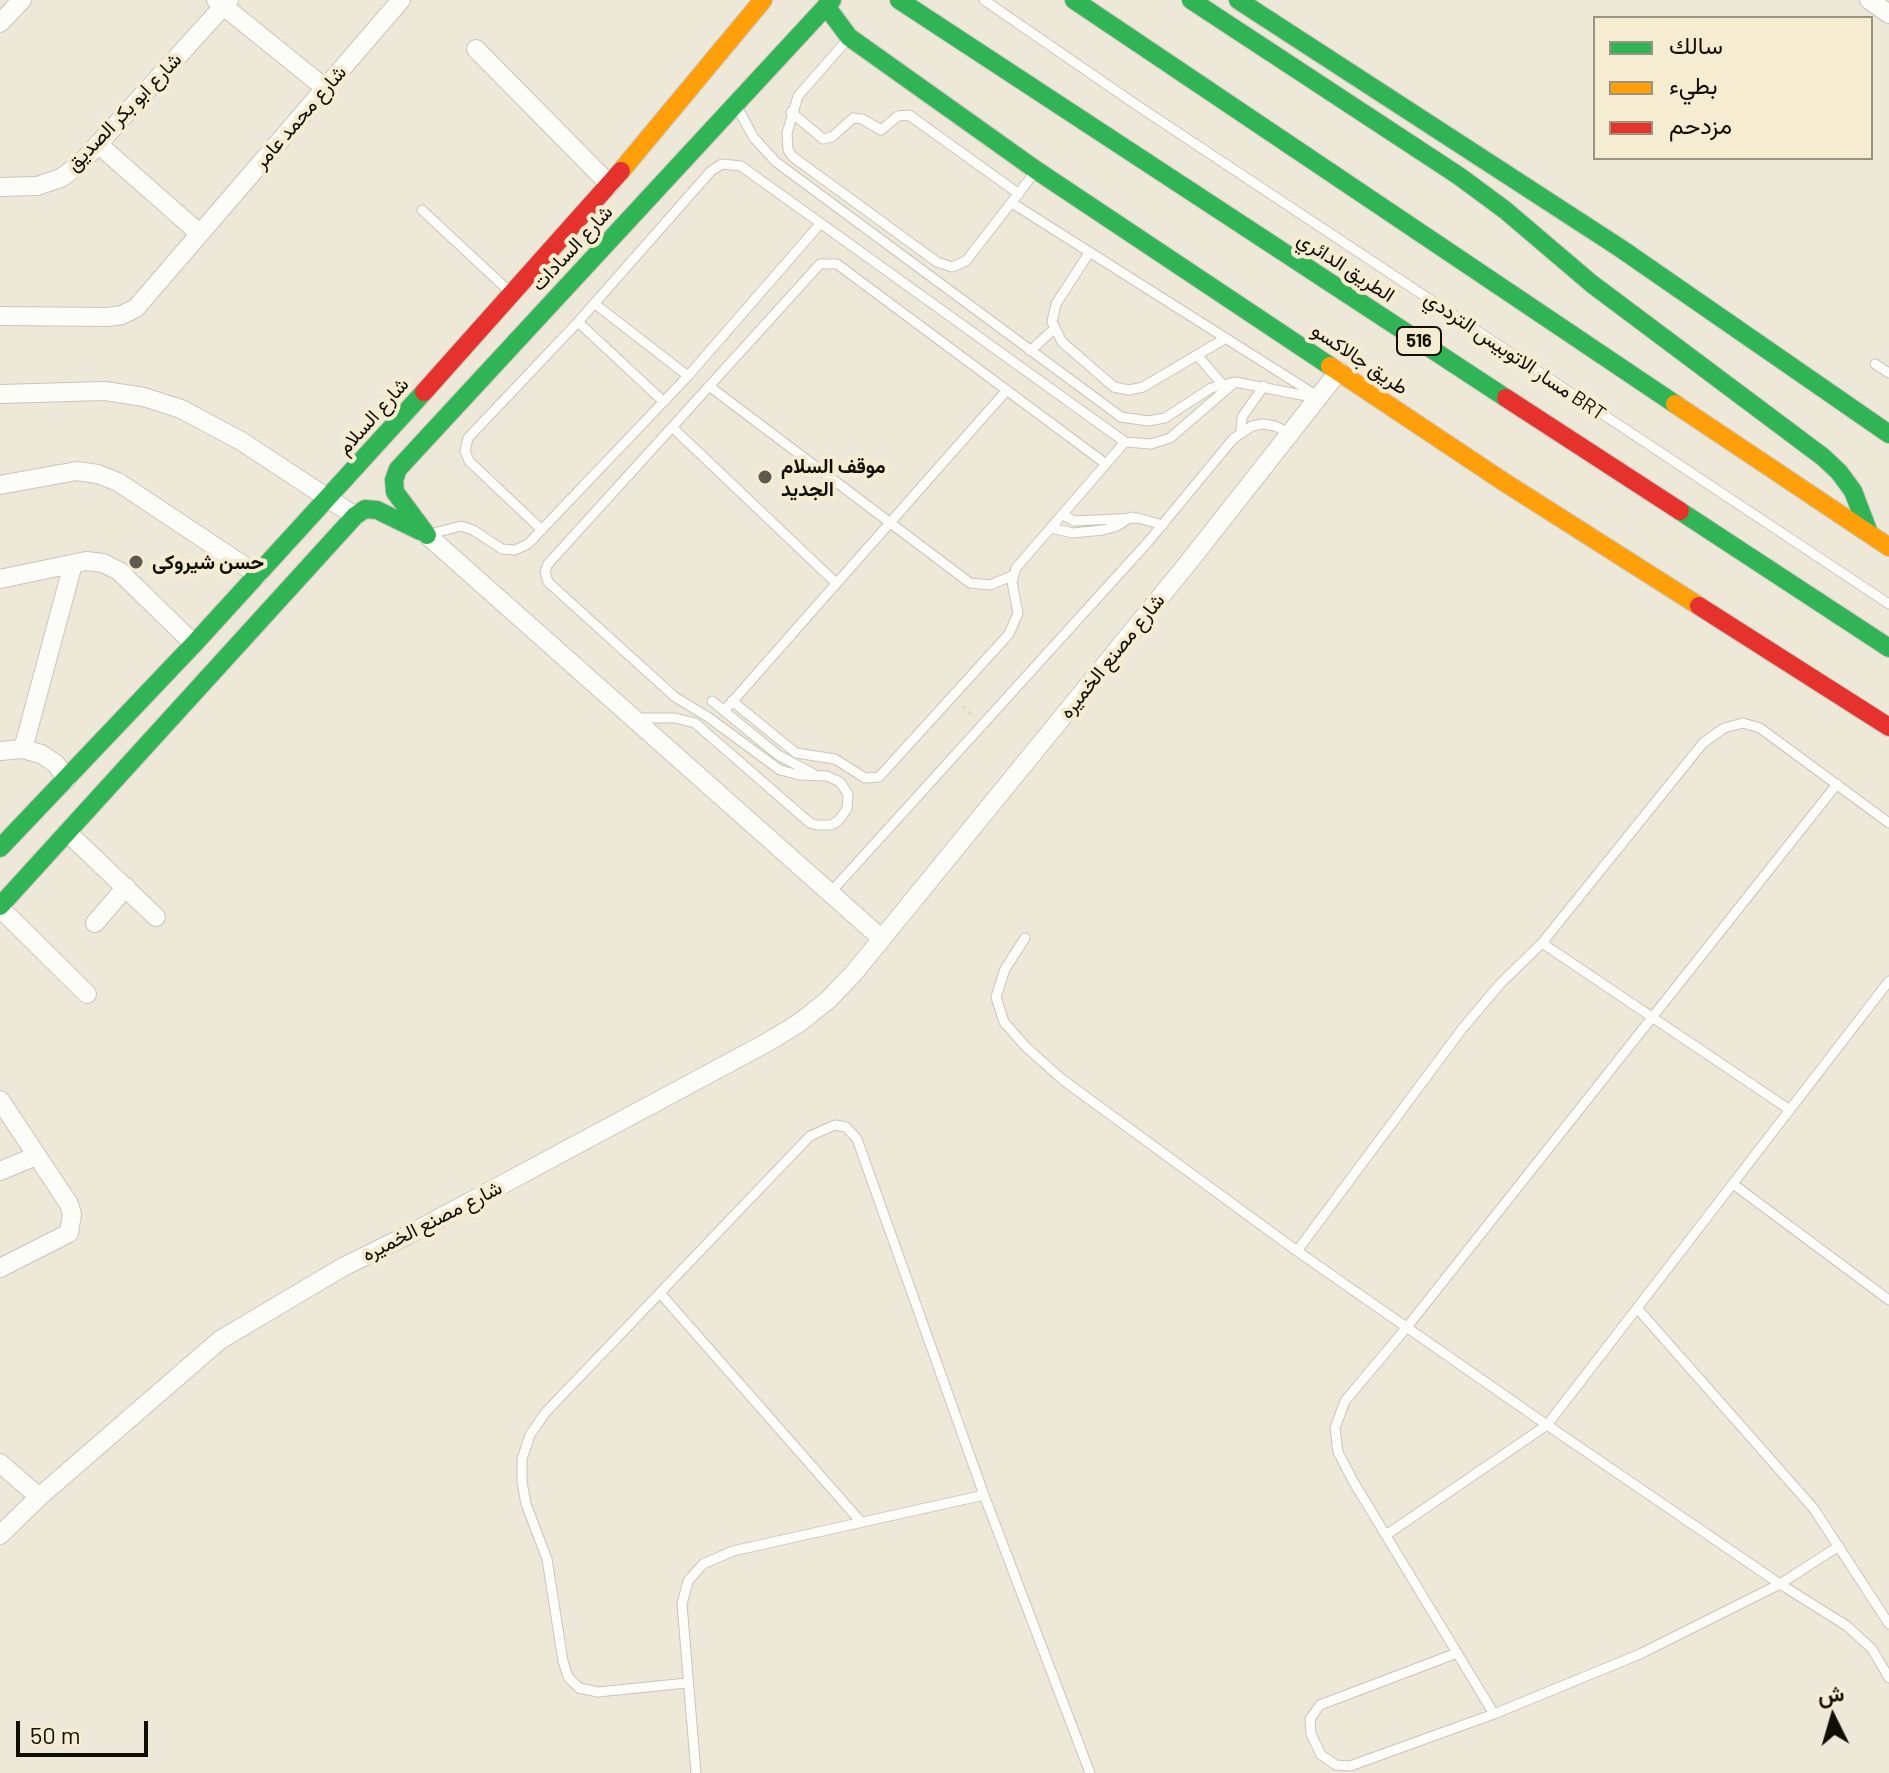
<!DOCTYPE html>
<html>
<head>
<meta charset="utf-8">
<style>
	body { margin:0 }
	#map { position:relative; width:1889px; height:1773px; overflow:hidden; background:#eee8d9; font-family:Barlow,Vazirmatn,sans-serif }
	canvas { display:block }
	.legend { position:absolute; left:1593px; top:16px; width:280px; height:144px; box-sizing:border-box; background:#f6ecd1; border:2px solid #9a9380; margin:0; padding:10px 14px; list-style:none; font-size:24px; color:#110e06 }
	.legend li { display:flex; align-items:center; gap:16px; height:40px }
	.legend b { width:40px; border:2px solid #9a9380 }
	.north { position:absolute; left:1793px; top:1677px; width:80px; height:80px; -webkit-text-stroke:6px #f6ecd1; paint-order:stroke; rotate:355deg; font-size:22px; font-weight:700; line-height:32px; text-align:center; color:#110e06 }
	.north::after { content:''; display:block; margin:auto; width:28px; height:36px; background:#110e06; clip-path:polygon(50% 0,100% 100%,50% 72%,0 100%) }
	.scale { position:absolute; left:16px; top:1721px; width:132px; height:36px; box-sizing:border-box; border:4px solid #110e06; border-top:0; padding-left:10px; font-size:24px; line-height:28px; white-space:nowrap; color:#110e06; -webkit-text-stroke:6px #f6ecd1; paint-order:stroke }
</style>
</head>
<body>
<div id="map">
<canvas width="1889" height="1773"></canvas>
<ul class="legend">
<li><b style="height:10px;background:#30b455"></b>سالك</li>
<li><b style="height:10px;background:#ff9f0a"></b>بطيء</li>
<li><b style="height:10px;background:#e5322d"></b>مزدحم</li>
</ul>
<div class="north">ش</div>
<div class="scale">50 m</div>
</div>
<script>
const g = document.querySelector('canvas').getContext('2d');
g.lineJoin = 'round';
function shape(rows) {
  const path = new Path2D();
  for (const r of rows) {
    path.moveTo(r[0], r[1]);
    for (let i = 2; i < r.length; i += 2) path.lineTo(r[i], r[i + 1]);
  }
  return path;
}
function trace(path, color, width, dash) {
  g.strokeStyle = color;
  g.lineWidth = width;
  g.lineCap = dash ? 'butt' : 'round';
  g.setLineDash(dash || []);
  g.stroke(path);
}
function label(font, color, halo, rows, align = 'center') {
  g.font = font + ' Barlow,Vazirmatn,sans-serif';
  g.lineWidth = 8;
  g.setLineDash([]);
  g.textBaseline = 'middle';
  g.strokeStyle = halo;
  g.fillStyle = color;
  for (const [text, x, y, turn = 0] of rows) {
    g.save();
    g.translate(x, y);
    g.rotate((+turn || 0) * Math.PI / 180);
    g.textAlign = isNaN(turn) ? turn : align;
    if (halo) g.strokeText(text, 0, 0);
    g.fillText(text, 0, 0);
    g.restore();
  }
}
const path = shape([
	[962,706,974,717]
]);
const lane = shape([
	[984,0,1135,104,1889,604],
	[847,40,798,96,787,133,788,150,793,157,937,262,952,267,966,261,1035,172],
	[737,107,754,138,776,162,1121,417,1148,421,1165,418,1211,388,1235,382,1317,398],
	[791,112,823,139,832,137,853,118,862,119,881,130,898,116,909,115,1019,194],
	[1012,203,1314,394],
	[422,210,510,292],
	[1089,253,1056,304,1052,322,1062,342,1114,387,1129,390,1143,387,1226,338],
	[595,304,688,376],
	[578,322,664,402],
	[1030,351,1054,329],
	[1197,355,1222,384],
	[1875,364,1889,373],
	[709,386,970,583,990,585,1014,575],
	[672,427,836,583],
	[1241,431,1242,417,1264,386],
	[1062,514,1074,521,1138,518,1163,525],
	[1050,528,1073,533,1103,530,1117,526,1131,517],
	[542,530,469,461,465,451,468,438,578,322,711,171,722,164,741,166,1125,442,1151,444,1170,438,1235,382],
	[430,534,461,526,473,530,502,549,515,550,528,544,688,376,820,224],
	[712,701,778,755,812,773],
	[732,701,796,753,835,759,865,778,879,777,1009,634,1018,613,1012,582,1016,568,1125,442],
	[724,711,1007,390],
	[636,718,675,718,695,723,810,823,817,825,831,825,838,821,847,809,848,794,840,782,827,776,799,775,780,770,708,717,675,697,548,582,545,571,548,564,820,264,837,264,1106,464],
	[830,893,1148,542,1233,439,1252,426,1263,424,1275,426,1291,434],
	[1025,938,1005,969,996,997,1004,1022,1026,1047,1063,1080,1297,1251,1547,1425,1780,1584,1847,1626,1872,1649,1889,1678],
	[1542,943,1790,1110],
	[1733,1184,1889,1300],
	[1297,1251,1462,1029,1500,984,1542,943,1703,743,1724,728,1743,723,1760,728,1889,823],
	[660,1293,861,1522],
	[1637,1308,1814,1509,1889,1624],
	[1386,1535,1547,1425,1889,981],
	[1457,1653,1320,1705,1310,1719,1311,1734,1321,1755,1336,1765,1350,1766,1494,1714,1640,1654,1780,1584,1839,1546],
	[687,1683,598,1692,579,1688,568,1677,563,1661,547,1559,526,1504,522,1482,522,1459,530,1435,545,1413,810,1136,835,1125,846,1127,857,1139,984,1495,1090,1773],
	[1494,1714,1353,1481,1338,1452,1335,1428,1345,1401,1407,1327,1837,784],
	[696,1773,682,1604,688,1581,703,1564,733,1551,984,1495]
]);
const street = shape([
	[216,0,325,88],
	[1869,0,1889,14],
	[0,23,22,0],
	[476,49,610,185],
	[98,144,199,233],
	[0,187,37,186,61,178,81,163,229,0],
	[0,316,108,317,122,315,136,308,401,0],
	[0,394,105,391,144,397,181,409,241,441,355,516],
	[0,485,77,471,98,474,118,482,258,575],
	[427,535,882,939],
	[0,579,86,561,103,563,119,571,194,644],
	[23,749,73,564],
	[0,751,23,749,41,754,56,764,67,779],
	[67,832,156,917],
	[0,908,87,994],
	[95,923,126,887],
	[0,1100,69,1204,72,1214,69,1233,0,1268],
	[0,1171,36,1156],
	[0,1463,39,1497],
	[0,1535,39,1497,220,1340,343,1267,408,1235,768,1042,799,1023,828,1000,853,974,1188,563,1339,371]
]);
const fast = shape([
	[899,0,1506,398],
	[1074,0,1675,404],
	[1191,0,1459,176,1505,210,1592,284,1823,457,1839,472,1853,491,1869,533],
	[1238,0,1620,248,1889,434],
	[826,6,849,37,1036,170,1330,366],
	[1680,511,1889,648],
	[427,535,395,492,394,480,398,469,832,0],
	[0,848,194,644,424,392],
	[0,906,355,516,365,509,377,510,420,531]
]);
const slow = shape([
	[621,171,763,0],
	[1330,366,1504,482,1699,606],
	[1675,404,1889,547]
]);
const jam = shape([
	[424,392,621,171],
	[1506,398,1680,511],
	[1699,606,1889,727]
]);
const markers = [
	[765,477,8,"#5e5a50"],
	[136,562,8,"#5e5a50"]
];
const shields = [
	[1419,341,44]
];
const shieldNames = [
	["516",1419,341]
];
const streetNames = [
	["شارع ابو بكر الصديق",124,112,-46],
	["شارع محمد عامر",300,117,-49],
	["شارع السادات",572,248,-47],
	["الطريق الدائري",1346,267,33],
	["مسار الاتوبيس الترددي BRT",1515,356,34],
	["طريق جالاكسو",1360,359,34],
	["شارع السلام",373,416,-48],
	["شارع مصنع الخميره",1112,656,-51],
	["شارع مصنع الخميره",432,1221,-27]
];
const poiNames = [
	["موقف السلام",781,466],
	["الجديد",781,489],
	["حسن شيروكى",152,562]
];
trace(lane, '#cac5ba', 11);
trace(street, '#cac5ba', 20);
trace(fast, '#cac5ba', 20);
trace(slow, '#cac5ba', 20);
trace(jam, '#cac5ba', 20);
trace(path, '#dad9d4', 3, [4, 4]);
trace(lane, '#fcfcf9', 9);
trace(street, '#fcfcf9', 18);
trace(fast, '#30b455', 18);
trace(slow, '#ff9f0a', 18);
trace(jam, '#e5322d', 18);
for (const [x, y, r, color] of markers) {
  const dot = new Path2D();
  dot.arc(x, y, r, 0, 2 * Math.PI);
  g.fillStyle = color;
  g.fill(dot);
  trace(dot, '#f6ecd1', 3);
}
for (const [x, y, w] of shields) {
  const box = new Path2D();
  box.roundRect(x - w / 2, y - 14, w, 28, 6);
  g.fillStyle = '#f6ecd1';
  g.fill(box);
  trace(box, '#110e06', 2);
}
label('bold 18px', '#110e06', null, shieldNames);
label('20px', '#110e06', '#f6ecd1', streetNames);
label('bold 20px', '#110e06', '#f6ecd1', poiNames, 'left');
</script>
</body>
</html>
